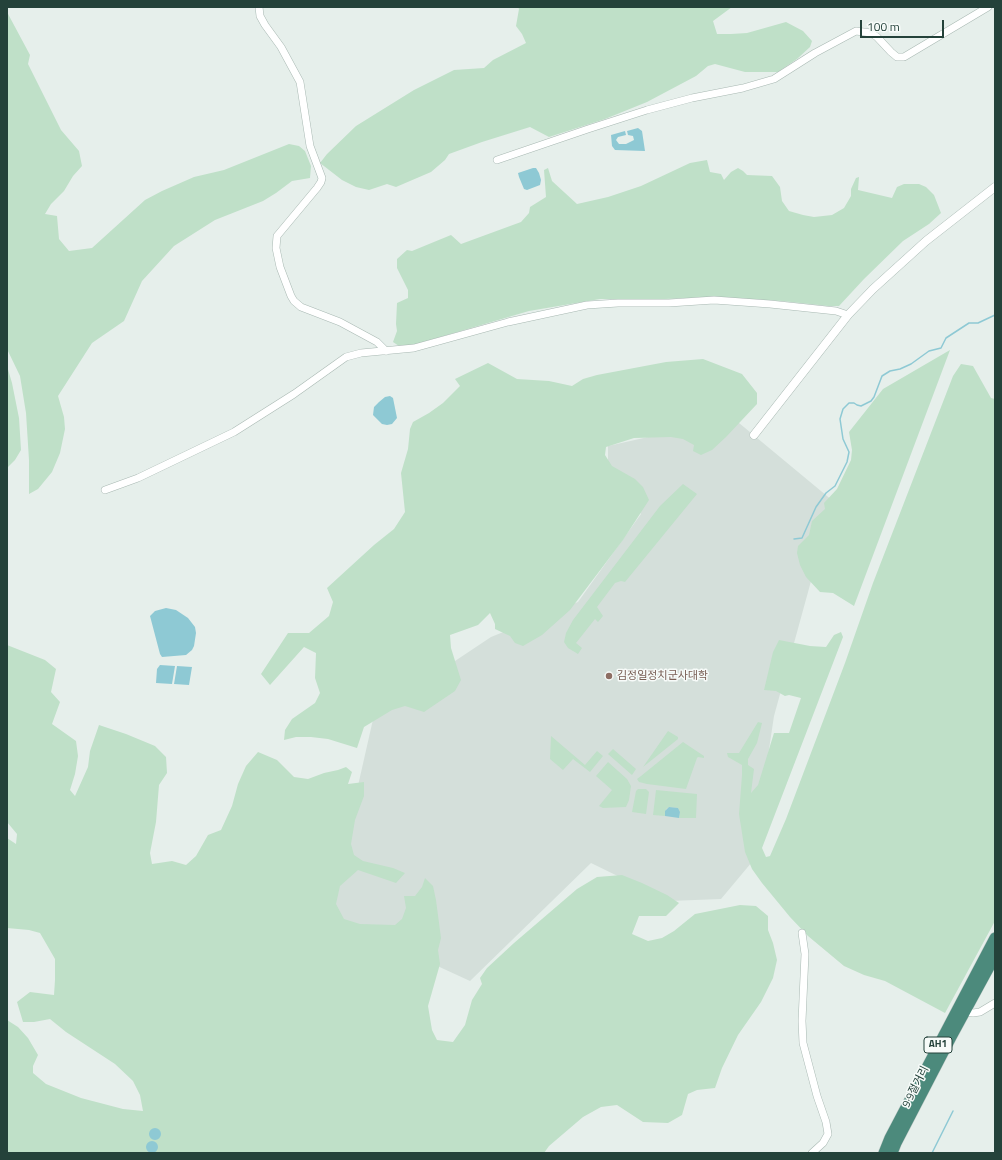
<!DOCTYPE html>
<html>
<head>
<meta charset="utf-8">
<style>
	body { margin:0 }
	#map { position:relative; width:1002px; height:1160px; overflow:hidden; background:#e6efeb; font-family:"Titillium Web",sans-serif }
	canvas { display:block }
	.frame { position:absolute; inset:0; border:8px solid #24423a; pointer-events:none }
	.scale { position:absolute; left:860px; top:20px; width:84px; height:18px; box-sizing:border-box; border:2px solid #24423a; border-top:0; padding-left:5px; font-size:12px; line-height:14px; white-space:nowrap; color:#24423a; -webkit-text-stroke:3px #f7fbf9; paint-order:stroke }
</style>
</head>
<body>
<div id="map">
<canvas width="1002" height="1160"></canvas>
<div class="frame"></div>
<div class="scale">100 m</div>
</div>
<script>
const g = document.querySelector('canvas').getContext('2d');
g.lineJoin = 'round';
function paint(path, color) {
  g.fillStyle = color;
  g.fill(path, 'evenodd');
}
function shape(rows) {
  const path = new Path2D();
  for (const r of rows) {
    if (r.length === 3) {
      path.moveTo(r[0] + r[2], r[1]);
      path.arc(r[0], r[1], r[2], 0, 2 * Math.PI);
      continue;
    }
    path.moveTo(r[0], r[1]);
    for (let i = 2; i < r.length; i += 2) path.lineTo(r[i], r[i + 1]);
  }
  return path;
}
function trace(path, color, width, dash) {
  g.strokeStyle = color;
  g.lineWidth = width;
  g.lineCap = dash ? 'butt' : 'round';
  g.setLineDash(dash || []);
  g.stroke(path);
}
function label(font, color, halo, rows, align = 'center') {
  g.font = font + ' "Titillium Web","Noto Sans KR",sans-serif';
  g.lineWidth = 3;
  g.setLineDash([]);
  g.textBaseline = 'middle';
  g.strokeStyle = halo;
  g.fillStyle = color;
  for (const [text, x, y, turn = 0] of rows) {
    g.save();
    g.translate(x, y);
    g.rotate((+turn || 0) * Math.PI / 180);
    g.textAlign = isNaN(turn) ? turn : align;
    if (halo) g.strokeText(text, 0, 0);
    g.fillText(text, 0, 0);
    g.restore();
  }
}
const built = shape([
	[733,418,833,501,774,716,752,862,721,899,669,901,591,863,470,981,331,917,355,799,374,715,491,637,578,602,641,514,608,464,608,446]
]);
const green = shape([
	[518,7,732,7,713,21,717,34,731,34,747,33,786,22,803,31,812,41,810,47,797,59,778,72,745,72,715,64,708,66,696,76,647,102,605,119,549,137,530,127,482,142,449,154,445,160,431,172,396,187,387,184,369,190,356,187,342,180,320,163,327,154,356,126,414,90,454,70,484,68,493,60,526,43,522,34,516,26,519,9],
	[7,12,30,55,28,64,61,130,79,151,82,166,73,176,64,191,51,204,45,214,57,216,59,239,69,251,92,248,145,200,162,191,194,177,224,170,289,144,299,146,305,151,311,166,310,178,292,181,276,193,263,201,215,220,174,246,142,281,124,321,92,343,58,396,64,417,65,429,60,453,52,472,38,489,29,494,29,460,26,413,20,376,7,349],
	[707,160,710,172,721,174,724,180,731,172,738,168,743,171,747,175,772,176,780,187,782,201,789,211,803,215,814,217,832,215,844,208,851,196,851,189,856,178,859,177,858,190,892,198,897,187,904,184,919,184,926,187,934,195,941,213,929,224,903,241,864,279,839,306,828,306,782,301,713,297,665,299,600,299,529,311,413,345,399,346,393,342,397,331,396,324,397,303,408,298,408,290,397,268,397,259,407,250,412,251,451,235,461,244,521,222,529,213,530,207,546,197,544,170,548,168,552,181,577,204,608,197,641,186,690,163],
	[950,350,854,606,833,593,820,592,806,577,800,565,797,553,798,546,809,535,812,521,825,509,824,503,837,489,851,460,852,450,849,432,883,389],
	[703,359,742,374,757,393,757,404,726,437,712,450,701,455,693,451,694,445,683,439,671,437,634,438,606,447,605,455,612,466,635,479,643,487,649,500,623,540,570,610,542,635,523,646,515,643,510,636,495,629,495,624,490,613,478,625,450,635,451,648,461,680,455,691,424,712,405,706,392,710,364,727,357,748,328,739,311,737,296,737,284,740,285,730,292,719,315,703,320,693,315,678,316,653,304,647,270,685,261,674,288,633,309,633,329,616,333,602,327,588,374,545,394,529,405,512,401,473,408,449,410,429,413,422,429,413,443,403,460,386,455,379,488,363,517,379,549,381,572,386,583,379,597,375,666,362],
	[961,364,973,366,991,398,995,399,995,921,945,1013,885,981,864,975,844,966,808,936,790,917,762,883,752,869,745,852,739,814,742,775,742,765,728,757,727,753,739,753,758,722,762,723,757,743,748,759,748,765,754,769,751,793,758,785,774,733,789,733,801,698,789,695,785,696,776,691,764,690,773,652,779,640,810,646,826,647,834,635,841,632,843,637,762,848,766,857,770,856,786,819,845,663,873,583,953,376],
	[7,366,12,383,19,418,21,450,15,460,7,468],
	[683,484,697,494,625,582,621,581,615,583,597,607,603,616,598,622,595,619,576,643,582,648,578,654,568,648,564,642,566,633,573,620,660,506],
	[7,645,45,660,56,669,51,692,60,702,52,724,76,741,78,756,75,774,70,790,75,796,88,767,90,751,99,725,126,734,155,746,166,757,167,773,159,785,156,822,150,853,152,864,172,861,186,865,196,856,208,835,221,830,232,806,238,784,246,766,258,752,277,760,294,777,308,779,324,773,338,770,346,767,352,772,348,784,364,782,364,796,355,820,351,844,354,855,363,861,393,868,405,873,396,883,358,870,340,886,336,904,344,919,360,924,395,925,402,919,406,908,404,896,415,896,422,887,425,878,433,886,436,900,441,938,438,950,440,964,428,1006,432,1030,437,1040,453,1042,465,1025,472,1000,482,984,480,978,487,968,514,943,577,889,597,877,622,875,642,883,667,895,679,903,666,916,639,916,632,934,648,941,662,938,674,931,695,914,740,905,756,906,768,916,768,930,773,943,777,960,773,978,761,1002,738,1035,722,1068,715,1088,697,1090,688,1094,682,1115,668,1123,643,1122,617,1105,601,1107,583,1117,549,1146,544,1153,7,1153,7,1020,18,1027,28,1038,38,1055,33,1066,33,1073,46,1084,81,1098,123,1109,143,1111,140,1095,133,1081,115,1064,66,1032,50,1019,34,1022,23,1022,17,1002,30,992,54,995,55,980,55,959,40,933,29,930,7,928,7,838,16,844,17,834,7,822],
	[668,731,678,737,678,739,643,767],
	[551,736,585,765,597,751,603,756,590,772,573,759,563,770,550,759],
	[683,742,704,756,704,758,698,757,697,758,686,789,647,784,639,782,637,779,641,776],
	[613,749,636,769,632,775,608,754],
	[608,762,627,779,631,786,629,800,626,807,603,808,599,806,612,790,596,776],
	[638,789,646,789,649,792,646,814,632,812,636,791],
	[656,790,697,794,696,818,679,818,680,812,678,808,669,807,666,809,665,816,653,815]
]);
const water = shape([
	[638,128,642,131,645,151,615,150,612,146,611,135,625,131,626,135,618,137,616,140,619,144,626,144,634,140,633,136,628,135,627,131],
	[533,168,536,168,539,173,541,180,540,185,527,190,524,189,519,177,518,173],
	[390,396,393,398,397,418,392,424,387,425,382,424,373,415,374,407,379,402,385,397],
	[166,608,176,610,188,618,195,627,196,633,194,646,192,650,186,655,162,657,160,654,150,616,155,611],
	[160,665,175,666,172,684,156,683,157,669],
	[177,666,192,667,189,685,174,684],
	[669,807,678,808,680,812,679,818,665,816,665,811],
	[155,1134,6],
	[152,1147,6]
]);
const stream = shape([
	[794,539,802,538,816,507,826,493,835,486,847,462,849,452,843,439,840,419,843,409,849,403,854,403,857,405,861,406,871,401,874,397,882,376,890,371,900,369,911,364,929,351,941,348,946,338,969,323,978,323,995,315],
	[932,1153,953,1111]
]);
const minor = shape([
	[259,7,260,16,265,25,281,47,300,82,310,146,322,178,321,182,317,188,277,236,276,248,280,267,291,296,294,301,301,307,340,322,377,342,386,351],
	[497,160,588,129,647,110,692,98,743,88,774,79,815,53,856,31,871,33,877,37,891,52,897,57,904,57,988,7],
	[105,490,138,478,234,432,294,394,346,357,361,353,414,348,508,322,587,305,618,303,669,303,714,300,770,304,836,311,848,315],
	[802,933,805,954,802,1021,803,1043,817,1096,826,1122,828,1134,823,1143,812,1153],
	[964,1012,973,1013,980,1012,995,1003]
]);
const tertiary = shape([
	[754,435,848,315,873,289,926,241,995,187]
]);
const trunk = shape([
	[884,1153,890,1138,995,938],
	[892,1153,896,1143,951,1037,995,956]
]);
const markers = [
	[609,676,4,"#8d6e63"]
];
const shields = [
	[938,1045,28]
];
const shieldNames = [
	["AH1",938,1045]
];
const educationNames = [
	["김정일정치군사대학",617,676]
];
const streetNames = [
	["9·9절거리",916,1087,-63]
];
paint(built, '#d4dfda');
paint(green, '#bfe0c8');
paint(water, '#8ec9d4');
trace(stream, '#8ec9d4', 1.5);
trace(minor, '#a8b8b2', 8);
trace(tertiary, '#a8b8b2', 9);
trace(trunk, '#c2cac8', 12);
trace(minor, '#fff', 7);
trace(tertiary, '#fff', 8);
trace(trunk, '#4c8a7c', 11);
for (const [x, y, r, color] of markers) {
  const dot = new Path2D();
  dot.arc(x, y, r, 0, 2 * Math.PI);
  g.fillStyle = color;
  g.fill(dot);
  trace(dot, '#f7fbf9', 1.5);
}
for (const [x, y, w] of shields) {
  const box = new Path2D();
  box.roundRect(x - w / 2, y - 8, w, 16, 3);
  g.fillStyle = '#f7fbf9';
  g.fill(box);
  trace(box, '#24423a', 1);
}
label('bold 10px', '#24423a', null, shieldNames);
label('11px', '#785e54', '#f7fbf9', educationNames, 'left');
label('11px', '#24423a', '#f7fbf9', streetNames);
</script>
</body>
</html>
